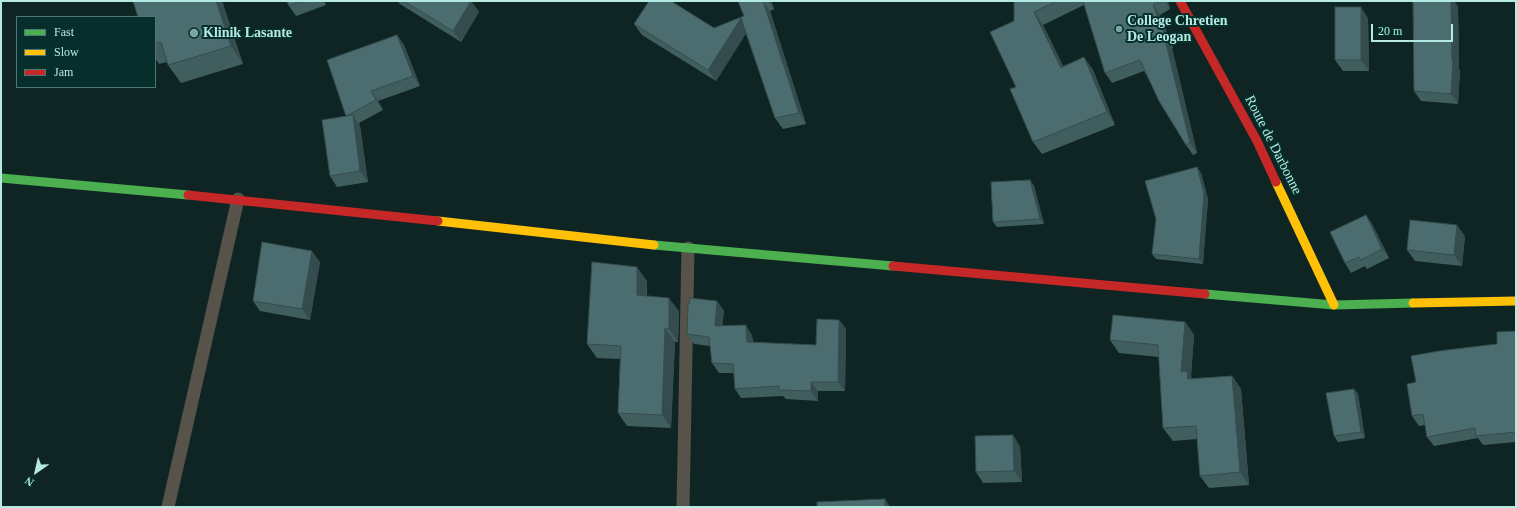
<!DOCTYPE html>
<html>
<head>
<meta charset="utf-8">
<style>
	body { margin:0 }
	#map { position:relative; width:1517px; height:508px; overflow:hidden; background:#0f2523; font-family:Georgia,serif }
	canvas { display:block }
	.frame { position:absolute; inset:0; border:2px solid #b5eae3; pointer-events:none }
	.legend { position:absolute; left:16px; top:16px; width:140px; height:72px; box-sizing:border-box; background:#062e2b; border:1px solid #4c7975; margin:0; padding:5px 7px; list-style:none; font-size:12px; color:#b5eae3 }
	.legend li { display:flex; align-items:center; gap:8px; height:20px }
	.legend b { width:20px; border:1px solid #4c7975 }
	.north { position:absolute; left:16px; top:452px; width:40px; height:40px; -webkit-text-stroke:3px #062e2b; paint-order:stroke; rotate:214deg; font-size:11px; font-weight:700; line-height:16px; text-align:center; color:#b5eae3 }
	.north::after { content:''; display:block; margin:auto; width:14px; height:18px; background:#b5eae3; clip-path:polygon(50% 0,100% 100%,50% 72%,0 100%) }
	.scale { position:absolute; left:1371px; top:24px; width:82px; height:18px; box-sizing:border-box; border:2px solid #b5eae3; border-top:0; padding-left:5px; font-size:12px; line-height:14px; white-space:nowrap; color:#b5eae3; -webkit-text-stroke:3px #062e2b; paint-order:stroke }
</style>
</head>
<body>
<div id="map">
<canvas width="1517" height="508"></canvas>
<div class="frame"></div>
<ul class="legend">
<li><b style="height:5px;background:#4caf50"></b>Fast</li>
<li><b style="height:5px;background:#ffc107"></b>Slow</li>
<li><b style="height:5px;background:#c62828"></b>Jam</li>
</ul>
<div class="north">N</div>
<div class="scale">20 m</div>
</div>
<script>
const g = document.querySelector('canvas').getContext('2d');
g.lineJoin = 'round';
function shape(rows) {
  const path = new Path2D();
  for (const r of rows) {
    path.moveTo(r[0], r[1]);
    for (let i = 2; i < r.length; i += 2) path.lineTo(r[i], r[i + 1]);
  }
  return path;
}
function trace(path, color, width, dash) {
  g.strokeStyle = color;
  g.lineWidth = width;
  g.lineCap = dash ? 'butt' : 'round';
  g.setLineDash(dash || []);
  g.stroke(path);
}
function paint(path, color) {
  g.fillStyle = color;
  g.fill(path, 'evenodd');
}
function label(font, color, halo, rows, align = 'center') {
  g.font = font + ' Georgia,serif';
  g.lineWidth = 4;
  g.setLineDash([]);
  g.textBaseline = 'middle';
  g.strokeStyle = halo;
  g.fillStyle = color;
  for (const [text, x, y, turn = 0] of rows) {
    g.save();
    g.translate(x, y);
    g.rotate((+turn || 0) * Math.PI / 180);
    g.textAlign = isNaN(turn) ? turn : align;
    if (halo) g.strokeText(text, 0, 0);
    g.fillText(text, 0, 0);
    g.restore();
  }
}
const lane = shape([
	[168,507,238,199],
	[683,507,688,248]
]);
const fast = shape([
	[1,178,188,195],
	[654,245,893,266],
	[1205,294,1334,305,1413,303]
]);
const slow = shape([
	[1276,182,1334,305],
	[438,221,654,245],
	[1413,303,1516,301]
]);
const jam = shape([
	[1180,1,1257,141,1276,182],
	[188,195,438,221],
	[893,266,1205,294]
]);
const wall = shape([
	[222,1,243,64,181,83,168,65,167,62,159,64,155,58,155,17],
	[287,1,324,1,326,5,296,16,289,6],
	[397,1,471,1,479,12,461,42,400,4],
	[738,1,771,1,774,9,770,11,806,124,783,129,775,118,746,33,716,81,642,35,634,24,714,28,744,16],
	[1014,1,1168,1,1170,9,1160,15,1173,48,1172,48,1197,153,1193,155,1186,145,1144,71,1112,83,1105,73,1084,5,1043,25,1063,66,1084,57,1093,70,1115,125,1042,154,1033,142,1016,87],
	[1458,6,1459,69,1460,70,1458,104,1421,101,1414,91],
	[1368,18,1369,71,1343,71,1335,60],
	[397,35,404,45,420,86,378,101,383,110,359,123,360,126,368,182,337,187,330,176,346,117],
	[1197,167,1201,173,1208,199,1203,264,1156,259,1152,254],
	[1030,180,1034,186,1044,224,997,227,993,222],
	[1366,215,1372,224,1389,258,1367,269,1365,266,1351,273,1345,263],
	[1465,236,1462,266,1415,261,1407,250],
	[320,262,310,320,260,311,253,301],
	[647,281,647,296,679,311,678,342,675,342,671,428,627,426,618,413,620,359,597,358,587,344],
	[717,301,724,311,722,326,752,335,753,342,816,345,839,320,846,329,845,391,818,391,818,401,786,399,783,396,741,398,735,389,734,373,719,373,712,363,710,346,694,344,687,334],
	[1185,322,1194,335,1191,376,1192,379,1232,376,1241,389,1249,485,1209,488,1200,476,1197,439,1173,441,1163,428,1159,357,1119,353,1110,340],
	[1516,331,1516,442,1483,445,1478,438,1434,446,1427,437,1425,425,1419,426,1412,416,1416,382,1497,344],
	[1354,389,1358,394,1365,438,1338,442,1334,436],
	[1020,446,1022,482,983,483,976,472]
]);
const shadedWall = shape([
	[216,1,222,1,243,64,231,46],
	[471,1,479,12,461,42,453,31],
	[763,1,770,11,806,124,799,113],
	[768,1,771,1,774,9],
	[1165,1,1168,1,1170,9],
	[1451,1,1454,1,1458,6,1459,69,1460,70,1458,104,1451,94,1452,60],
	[1153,5,1160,15,1173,48,1166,38],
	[1361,7,1368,18,1369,71,1361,60],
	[1034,12,1043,25,1070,80,1061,68],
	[741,18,749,29,716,81,708,70],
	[397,35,404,45,420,86,413,76],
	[1165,39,1172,48,1197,153,1190,143],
	[1084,57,1093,70,1115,125,1107,112],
	[371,91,378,101,383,110,376,100],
	[353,115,360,126,368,182,360,171],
	[1197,167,1201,173,1208,199,1203,264,1199,259],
	[1030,180,1034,186,1044,224,1040,219],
	[1366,215,1372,224,1389,258,1382,249],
	[1457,225,1465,236,1462,266,1454,255],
	[312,251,320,262,310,320,302,309],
	[637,267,647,281,646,308,637,295],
	[669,298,679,311,678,342,669,329],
	[717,301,724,311,721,336,715,326],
	[839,320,846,329,845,391,838,382],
	[1185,322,1194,335,1191,376,1196,384,1190,385,1181,372],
	[746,325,752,335,753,351,747,342],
	[665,328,675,342,671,428,662,415],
	[1232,376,1241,389,1249,485,1240,472],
	[811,382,818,391,818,401,811,391],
	[1354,389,1358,394,1365,438,1361,432],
	[1013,435,1020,446,1022,482,1014,471],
	[885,499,890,507,885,507]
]);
const building = shape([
	[133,1,216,1,231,46,168,65,161,42,155,44,155,17,138,17,133,1],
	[287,1,300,1,289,6,287,1],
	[404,1,471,1,453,31,404,1],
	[649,1,671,1,714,28,744,16,738,1,763,1,799,113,775,118,741,18,708,70,634,24,649,1],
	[1014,1,1057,1,1034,12,1061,68,1084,57,1107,112,1033,142,1010,89,1016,87,990,32,1014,21,1014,1],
	[1083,1,1160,1,1153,5,1166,38,1165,39,1190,143,1186,145,1159,101,1140,60,1105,73,1083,1],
	[1413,1,1451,1,1452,60,1453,61,1451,94,1414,91,1413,1],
	[1335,7,1361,7,1361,60,1335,60,1335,7],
	[397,35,413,76,371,91,376,100,346,116,327,60,397,35],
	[353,115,360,171,330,176,322,120,353,115],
	[1197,167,1204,193,1199,259,1152,254,1156,219,1145,181,1197,167],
	[1030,180,1040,219,993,222,991,182,1030,180],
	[1366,215,1382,249,1361,260,1359,257,1345,263,1330,232,1366,215],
	[1410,220,1457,225,1454,255,1407,250,1410,220],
	[262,242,312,251,302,309,253,301,262,242],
	[592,262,637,267,637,295,669,298,669,329,665,328,662,415,618,413,621,346,587,344,592,262],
	[690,298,717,301,715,326,746,325,747,342,816,345,817,319,839,320,838,382,811,382,811,391,779,390,779,386,735,389,733,364,712,363,709,337,687,334,688,304,689,304,690,298],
	[1113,315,1185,322,1181,372,1187,371,1188,379,1232,376,1240,472,1200,476,1196,426,1163,428,1158,345,1110,340,1113,315],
	[1516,331,1516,432,1476,436,1475,428,1427,437,1423,414,1412,416,1407,384,1416,382,1411,356,1439,351,1497,344,1497,332,1516,331],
	[1354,389,1361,432,1334,436,1326,393,1354,389],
	[1013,435,1014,471,976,472,975,436,1013,435],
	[885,499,885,507,817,507,817,502,885,499]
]);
const markers = [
	[1119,29,4,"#7ba5a0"],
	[194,33,5,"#7ba5a0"]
];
const poiNames = [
	["College Chretien",1127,21],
	["De Leogan",1127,37],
	["Klinik Lasante",203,33]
];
const streetNames = [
	["Route de Darbonne",1273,145,63]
];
trace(lane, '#57534b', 13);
trace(fast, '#4caf50', 9);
trace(slow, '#ffc107', 9);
trace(jam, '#c62828', 9);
paint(wall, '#415e5f');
paint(shadedWall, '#354c4e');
paint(building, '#4c6d6f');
trace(building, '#354c4e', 1);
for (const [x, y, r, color] of markers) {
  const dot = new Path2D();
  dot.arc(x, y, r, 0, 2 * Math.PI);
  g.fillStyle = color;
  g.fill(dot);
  trace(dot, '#062e2b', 1.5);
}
label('bold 14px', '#b5eae3', '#062e2b', poiNames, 'left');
label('14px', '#b5eae3', '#062e2b', streetNames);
</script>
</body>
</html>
